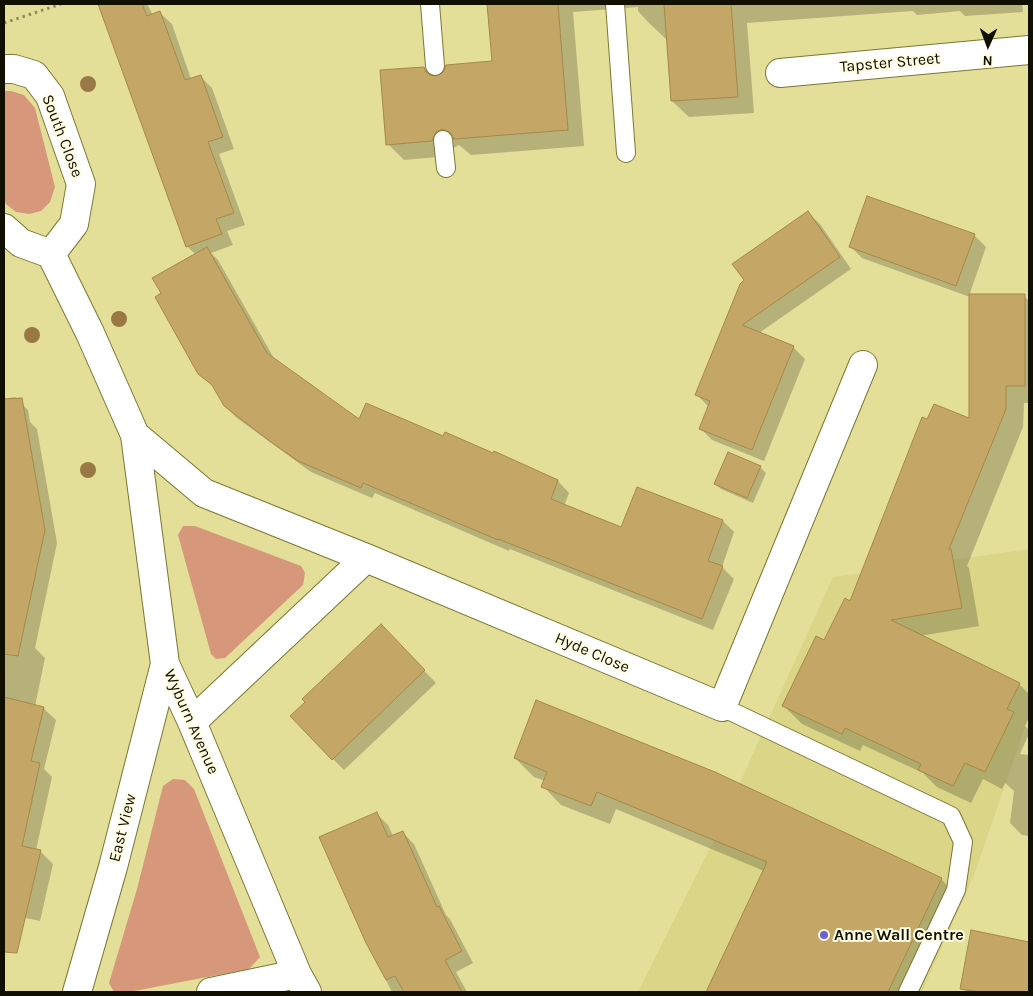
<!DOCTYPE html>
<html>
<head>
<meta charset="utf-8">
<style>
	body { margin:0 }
	#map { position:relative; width:1033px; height:996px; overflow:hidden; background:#e3de98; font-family:Karla,sans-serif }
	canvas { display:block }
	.frame { position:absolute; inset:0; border:5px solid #110f00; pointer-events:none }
	.north { position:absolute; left:963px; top:20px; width:50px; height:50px; -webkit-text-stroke:4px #fefde2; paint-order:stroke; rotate:182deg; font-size:14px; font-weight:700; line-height:20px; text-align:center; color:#110f00 }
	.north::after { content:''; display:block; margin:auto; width:18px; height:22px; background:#110f00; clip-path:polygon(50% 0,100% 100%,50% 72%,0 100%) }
</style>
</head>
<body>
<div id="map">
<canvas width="1033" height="996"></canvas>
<div class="frame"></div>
<div class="north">N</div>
</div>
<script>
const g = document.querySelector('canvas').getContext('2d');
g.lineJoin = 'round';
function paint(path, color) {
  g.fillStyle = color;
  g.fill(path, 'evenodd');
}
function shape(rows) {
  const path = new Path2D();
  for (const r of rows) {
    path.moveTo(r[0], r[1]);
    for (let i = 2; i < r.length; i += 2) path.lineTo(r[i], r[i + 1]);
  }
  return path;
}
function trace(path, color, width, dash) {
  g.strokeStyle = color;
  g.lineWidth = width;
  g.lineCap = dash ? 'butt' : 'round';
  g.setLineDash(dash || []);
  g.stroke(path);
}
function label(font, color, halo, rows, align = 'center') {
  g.font = font + ' Karla,sans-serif';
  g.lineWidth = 4;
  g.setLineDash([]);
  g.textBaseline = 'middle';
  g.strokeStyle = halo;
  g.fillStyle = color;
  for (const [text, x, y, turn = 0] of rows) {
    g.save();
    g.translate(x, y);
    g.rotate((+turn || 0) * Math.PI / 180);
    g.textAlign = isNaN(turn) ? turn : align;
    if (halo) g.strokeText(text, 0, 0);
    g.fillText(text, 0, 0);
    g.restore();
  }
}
const built = shape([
	[1029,549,1029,716,974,875,922,992,638,992,712,844,833,577]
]);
const green = shape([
	[4,91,11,91,24,95,35,108,55,187,50,202,41,211,29,214,16,212,6,204,4,199],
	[183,526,195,526,301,566,305,573,303,585,225,658,216,659,211,654,178,535],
	[173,779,185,780,194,789,260,957,249,969,129,992,114,992,109,983,137,889,163,786]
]);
const shadow = shape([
	[110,4,147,4,153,15,160,13,172,24,191,79,200,76,212,88,234,149,219,154,245,225,227,231,233,245,211,253,218,260,275,360,360,421,444,438,493,455,494,453,558,481,569,493,564,506,622,528,723,521,734,532,722,567,734,579,713,630,510,549,509,551,375,493,372,498,311,472,237,418,225,406,216,389,199,373,162,293,196,255,187,246,100,7],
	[489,4,1022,4,1023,12,965,16,960,11,917,15,913,11,747,23,754,113,689,117,672,101,668,39,666,39,649,23,638,11,638,7,573,12,584,146,471,155,459,145,453,148,449,156,404,160,388,144,424,68,433,77,493,62],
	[808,213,820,224,851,269,759,333,793,347,805,359,764,461,712,440,700,428,709,407,696,394],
	[974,235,986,247,969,296,1024,296,1029,301,1029,403,1024,403,1023,427,967,566,969,568,979,626,920,636,1019,684,1029,694,1029,718,1025,726,1029,730,1029,734,1020,754,1029,755,1029,836,1022,835,1010,823,1014,791,1005,783,1002,789,983,779,971,803,937,787,923,773,863,745,860,751,802,724,784,706,851,602,928,421,970,420,970,297,862,258,850,246],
	[4,397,4,399,15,397,28,410,30,422,37,429,57,543,35,648,45,658,35,706,43,708,56,720,44,769,52,777,36,850,40,851,53,864,40,921,12,915,4,951],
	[760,467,766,473,753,503,721,489,715,484],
	[381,626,436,683,344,770,333,759],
	[515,758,941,879,960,898,915,992,708,992,764,871,616,809,610,824,561,805,543,786,545,781,534,777],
	[376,813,388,825,393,836,402,832,414,844,446,915,450,919,473,963,456,972,467,992,392,992,367,943],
	[972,932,1029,943,1029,992,966,992,962,988]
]);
const building = shape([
	[98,4,142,4,147,16,160,11,185,80,201,75,223,137,208,142,234,213,216,219,222,234,186,247,98,4],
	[487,4,558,4,568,130,454,139,451,133,442,129,436,132,432,141,386,145,380,70,424,67,426,72,430,75,436,76,444,71,446,65,492,61,487,4],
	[664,4,731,4,738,97,671,101,664,4],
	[867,196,975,234,956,286,849,247,867,196],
	[808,211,840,257,742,325,794,346,752,450,699,429,710,401,695,395,740,284,744,280,732,264,808,211],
	[207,247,267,353,359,419,366,403,443,436,445,432,493,453,494,451,558,480,551,499,621,527,637,487,723,520,708,561,723,566,702,619,498,539,498,540,363,483,361,488,298,461,271,442,224,406,212,385,198,374,155,297,161,293,152,278,207,247],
	[969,294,1025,294,1025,386,1006,386,1006,409,949,549,951,549,962,608,891,620,1020,683,1007,709,1014,712,985,772,965,763,953,786,918,770,921,764,845,728,842,734,782,706,816,636,824,640,845,598,850,601,922,417,927,419,934,404,969,418,969,294],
	[22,398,45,530,18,656,4,654,4,399,22,398],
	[728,452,761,466,747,498,714,484,728,452],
	[381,624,425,670,332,760,290,716,305,702,302,699,381,624],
	[4,697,44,707,31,761,40,763,22,846,41,850,17,953,4,952,4,697],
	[536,700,715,772,942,878,888,992,706,992,767,862,597,792,591,806,541,787,547,772,514,758,536,700],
	[377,812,388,837,403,831,437,907,439,906,462,951,445,960,462,992,404,992,395,976,386,980,366,943,319,837,377,812],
	[971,930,1029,942,1029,992,981,992,960,989,971,930]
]);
const path = shape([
	[4,23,61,4]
]);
const lane = shape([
	[430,4,435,66],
	[615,4,626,153],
	[443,140,446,168],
	[722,707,951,816,963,842,956,890,908,992]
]);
const street = shape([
	[4,69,14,69,34,75,50,96,81,184,74,224,51,254,90,333,135,435,165,664,192,722,297,974,307,992],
	[780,73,1029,50],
	[4,228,21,243,51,254],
	[135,435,204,493,366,558,722,707,863,365],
	[192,722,366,558],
	[77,992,113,867,165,664],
	[211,992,297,974]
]);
const trees = [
	[88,84],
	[119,319],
	[32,335],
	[88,470]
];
const markers = [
	[824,935,5,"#6f5fd9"]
];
const streetNames = [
	["Tapster Street",890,63,-5],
	["South Close",62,136,69],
	["Hyde Close",592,653,23],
	["Wyburn Avenue",191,722,66],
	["East View",123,828,-76]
];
const poiNames = [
	["Anne Wall Centre",834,935]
];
paint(built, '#dbd687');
paint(green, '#d7977b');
paint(shadow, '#0003');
paint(building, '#c4a666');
trace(building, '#a58848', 1);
trace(lane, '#7c7732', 20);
trace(street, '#7c7732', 30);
trace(path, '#908c5c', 3, [2.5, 4]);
trace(lane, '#fff', 18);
trace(street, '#fff', 28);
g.fillStyle = '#9a7846';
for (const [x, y] of trees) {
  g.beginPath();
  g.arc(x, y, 8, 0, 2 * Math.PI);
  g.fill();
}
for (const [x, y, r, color] of markers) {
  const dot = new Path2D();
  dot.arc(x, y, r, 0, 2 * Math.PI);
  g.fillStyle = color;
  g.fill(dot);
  trace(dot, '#fefde2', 2);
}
label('16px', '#110f00', '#fefde2', streetNames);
label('bold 16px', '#110f00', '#fefde2', poiNames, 'left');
</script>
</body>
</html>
